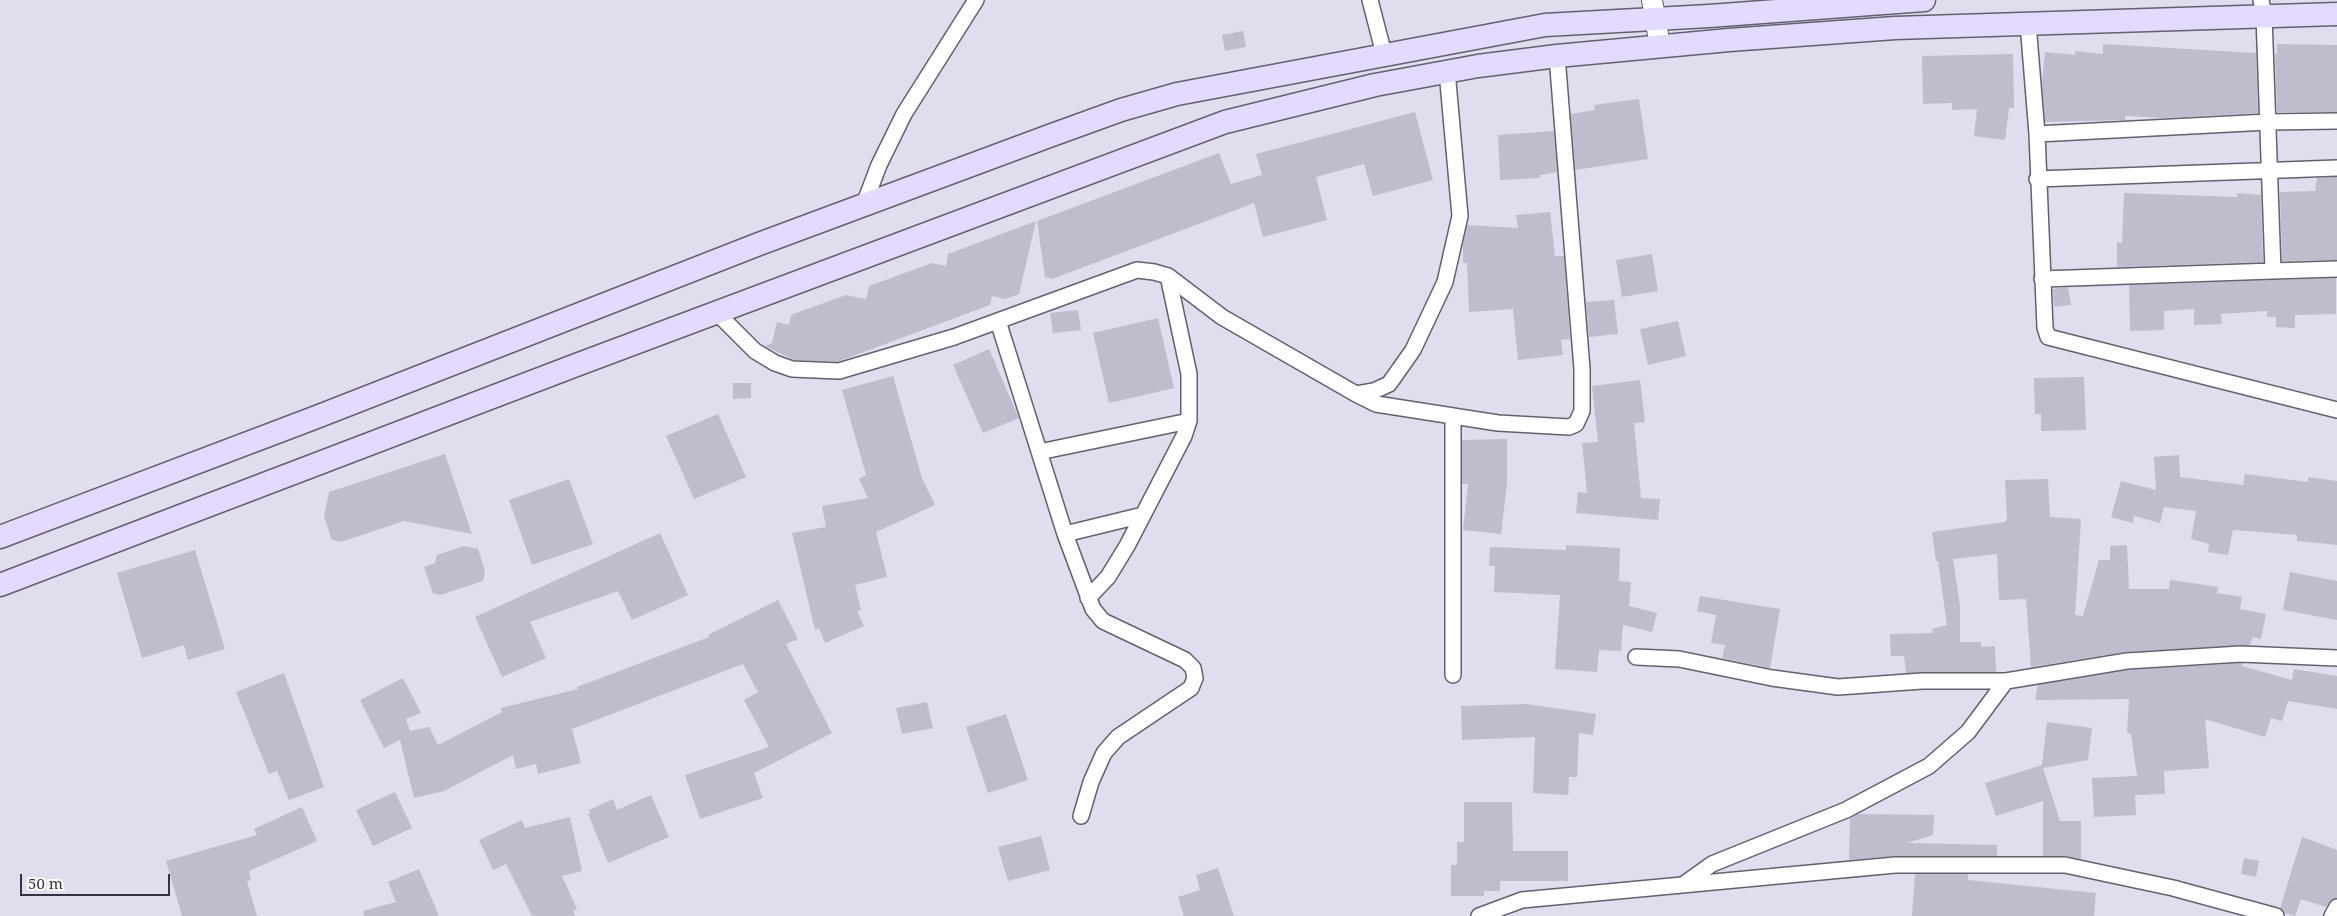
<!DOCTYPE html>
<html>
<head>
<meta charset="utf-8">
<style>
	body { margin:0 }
	#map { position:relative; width:2337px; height:916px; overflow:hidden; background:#e0ddee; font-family:"Noto Serif",serif }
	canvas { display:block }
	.scale { position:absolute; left:20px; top:874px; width:150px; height:22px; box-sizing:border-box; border:2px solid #34333a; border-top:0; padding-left:6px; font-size:15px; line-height:18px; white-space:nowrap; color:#34333a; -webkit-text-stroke:4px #fff; paint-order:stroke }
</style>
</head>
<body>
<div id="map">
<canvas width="2337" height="916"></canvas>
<div class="scale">50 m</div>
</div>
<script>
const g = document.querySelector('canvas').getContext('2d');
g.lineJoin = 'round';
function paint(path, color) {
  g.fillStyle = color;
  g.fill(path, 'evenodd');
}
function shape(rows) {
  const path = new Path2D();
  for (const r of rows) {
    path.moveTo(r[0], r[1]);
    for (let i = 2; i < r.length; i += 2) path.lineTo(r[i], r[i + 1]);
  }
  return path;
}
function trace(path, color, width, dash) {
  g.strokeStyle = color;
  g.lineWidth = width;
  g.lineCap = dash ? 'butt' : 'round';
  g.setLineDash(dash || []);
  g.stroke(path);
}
const building = shape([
	[1243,31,1246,47,1225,51,1222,35],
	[2103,44,2256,53,2258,113,2165,118,2125,116,2125,120,2045,122,2042,82,2045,52,2075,55,2075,51,2103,54],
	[2277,44,2337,45,2337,112,2277,112,2275,54,2277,54],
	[2013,54,2014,108,2009,108,2005,140,1974,136,1977,109,1952,110,1952,103,1923,104,1922,56],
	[1639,99,1648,159,1575,170,1571,114,1595,110,1594,105],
	[1415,112,1433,180,1373,196,1364,164,1316,177,1327,220,1263,237,1254,203,1052,279,1045,277,1037,221,1219,153,1231,184,1262,175,1256,154],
	[1554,131,1557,172,1540,175,1540,178,1500,180,1498,135],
	[2337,177,2337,260,2282,261,2280,192,2315,191,2317,178],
	[2124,193,2237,197,2237,193,2261,195,2263,262,2117,267,2117,242,2122,243],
	[1550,212,1555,256,1564,256,1570,339,1561,340,1563,355,1518,360,1513,309,1469,312,1467,263,1463,263,1463,243,1467,225,1518,228,1516,215],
	[1036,221,1019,294,1005,299,992,296,990,305,837,362,794,360,765,346,772,343,777,322,789,325,791,315,846,295,866,299,869,286,932,263,946,266,948,254],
	[1652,254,1658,291,1622,297,1616,260],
	[2336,278,2336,314,2295,315,2295,328,2276,327,2276,317,2267,317,2267,311,2221,314,2222,324,2194,325,2194,309,2164,311,2164,330,2130,331,2129,285],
	[2068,287,2071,305,2054,307,2053,289],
	[1614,300,1618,334,1589,337,1586,302],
	[1078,310,1081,330,1053,333,1050,313],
	[1158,318,1174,388,1109,403,1093,333],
	[1678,321,1686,356,1648,365,1640,329],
	[989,349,1019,418,983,433,953,365],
	[893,376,922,478,935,505,876,532,887,577,855,585,861,610,857,611,864,626,825,643,819,628,815,630,792,533,826,527,822,506,868,498,859,479,866,475,842,390],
	[2084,377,2086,430,2041,431,2041,414,2035,414,2034,378],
	[1640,380,1645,422,1634,423,1641,498,1660,499,1658,520,1576,513,1578,492,1587,493,1582,443,1598,442,1592,386],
	[733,383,751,383,751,398,733,399],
	[718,414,746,477,694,499,666,436],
	[1507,439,1507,483,1501,534,1463,530,1468,484,1462,484,1462,440],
	[445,454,472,534,404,521,341,542,332,540,324,517,329,492],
	[2179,455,2180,477,2243,485,2245,474,2308,482,2308,477,2337,481,2337,545,2297,541,2297,535,2233,530,2228,555,2208,552,2209,544,2191,539,2196,511,2164,507,2160,523,2134,516,2133,523,2111,517,2121,481,2156,490,2154,457],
	[569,479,593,544,532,565,509,500],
	[2048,479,2050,517,2081,519,2075,615,2083,616,2099,560,2110,560,2110,546,2127,545,2129,589,2169,589,2170,580,2218,587,2217,593,2242,597,2240,609,2266,614,2261,639,2253,637,2250,645,2126,652,2031,667,2026,599,1999,600,1997,554,1953,559,1960,606,1960,642,1981,642,1981,647,1995,646,1996,672,1906,673,1904,656,1891,656,1890,634,1933,633,1932,629,1947,625,1938,561,1936,561,1932,532,2005,522,2007,519,2005,480],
	[660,533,688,595,632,620,618,591,530,622,546,658,502,677,475,617],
	[1566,545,1620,548,1619,581,1631,582,1629,606,1657,613,1652,632,1623,625,1621,651,1599,650,1597,672,1555,669,1560,595,1494,592,1495,566,1489,566,1490,547,1566,550],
	[464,546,478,549,485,571,483,581,440,595,433,593,424,567,435,563,437,555],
	[195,550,225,649,188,660,184,645,142,658,117,573],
	[2290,572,2337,581,2337,620,2283,610],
	[1700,596,1780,609,1770,668,1722,658,1725,645,1711,643,1716,615,1697,611],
	[778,600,798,639,786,644,832,733,754,773,763,798,700,819,685,775,769,747,744,700,758,692,743,664,572,729,581,763,538,774,536,764,516,769,513,755,444,791,414,798,400,740,384,748,360,700,403,678,421,713,406,719,410,731,429,727,438,745,502,712,501,708,578,689,577,687,709,637,708,635],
	[2241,663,2243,663,2242,666,2292,680,2294,669,2337,676,2337,709,2288,701,2282,721,2271,718,2265,737,2205,719,2209,768,2164,771,2165,794,2135,795,2136,815,2094,817,2092,778,2137,776,2131,734,2127,733,2129,699,2035,700,2038,685,2128,670],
	[284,673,324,787,289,800,277,771,269,774,236,692],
	[927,702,933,728,902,734,896,708],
	[1526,704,1596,714,1593,735,1579,733,1577,777,1569,777,1568,795,1533,793,1535,737,1462,740,1461,706],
	[1006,714,1028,780,988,793,966,727],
	[2047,722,2092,728,2088,760,2043,768,2060,821,2081,821,2081,859,2065,856,2043,856,2043,801,1996,816,1985,783,2042,765],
	[395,792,412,828,373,846,356,810],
	[651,795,669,837,608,863,588,814,590,813,589,810,613,799,617,810],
	[1464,802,1512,802,1513,851,1568,851,1568,881,1500,881,1500,891,1484,891,1484,896,1451,896,1451,865,1457,865,1457,842,1464,842],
	[302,807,317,841,249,871,251,880,247,881,257,916,182,916,166,861,257,835,254,829],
	[1858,814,1934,815,1933,835,1907,843,1997,845,1997,856,1895,856,1849,860,1850,819],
	[570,817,582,871,562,876,577,909,573,911,575,916,532,916,506,864,493,870,479,840,522,820,525,828],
	[1041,836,1050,870,1008,881,998,847],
	[2302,837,2337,850,2337,898,2332,899,2326,907,2301,899,2295,916,2285,913,2280,908],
	[2244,858,2259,861,2256,877,2241,874],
	[1218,868,1234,916,1184,916,1178,897,1200,890,1196,875],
	[419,869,439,916,364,916,363,911,396,902,388,882],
	[1915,874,1968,874,1968,880,2096,893,2094,916,1912,916]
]);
const minor = shape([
	[1370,0,1384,54],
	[2028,23,2037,134,2045,328,2048,337,2337,410],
	[2037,134,2268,122,2337,121],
	[2037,179,2337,168],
	[863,207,879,165,904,114,976,0],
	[2273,271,2337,269],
	[2042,279,2273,271,2264,16,2261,0],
	[717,313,755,351,775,363,792,369,839,371,954,337,1137,270,1154,272,1168,276,1222,317,1356,394,1374,391,1389,384,1413,350,1445,282,1460,216,1447,71],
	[998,321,1065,534,1093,609,1103,621,1185,660,1193,668,1195,678,1191,688,1118,737,1104,753,1091,782,1081,816],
	[1356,394,1376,404,1453,416,1453,675],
	[1453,416,1498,423,1569,427,1576,424,1582,411,1582,369,1557,56],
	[1039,452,1189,421],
	[1065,534,1143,515],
	[1088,598,1108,577,1127,546,1184,436,1189,421,1189,374,1168,276],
	[1636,657,1679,659,1772,678,1838,687,1922,681,2006,681,2127,661,2241,654,2337,658],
	[1684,884,1712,864,1846,810,1929,766,1968,732,2006,681],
	[1479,916,1522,900,1895,865,2065,865,2173,888,2276,916],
	[2332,916,2337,907]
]);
const tertiary = shape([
	[1652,0,1660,46]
]);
const secondary = shape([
	[0,537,314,418,759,244,1052,135,1121,110,1177,94,1545,25,1709,16,1924,0],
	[0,585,579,364,1225,122,1375,85,1478,66,1557,56,1729,40,1895,28,2337,14]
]);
paint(building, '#bfbccd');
trace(minor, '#63606f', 18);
trace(tertiary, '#63606f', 22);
trace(secondary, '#63606f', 25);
trace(minor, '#fff', 15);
trace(tertiary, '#fff', 20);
trace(secondary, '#e4d9fe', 22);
</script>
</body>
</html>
